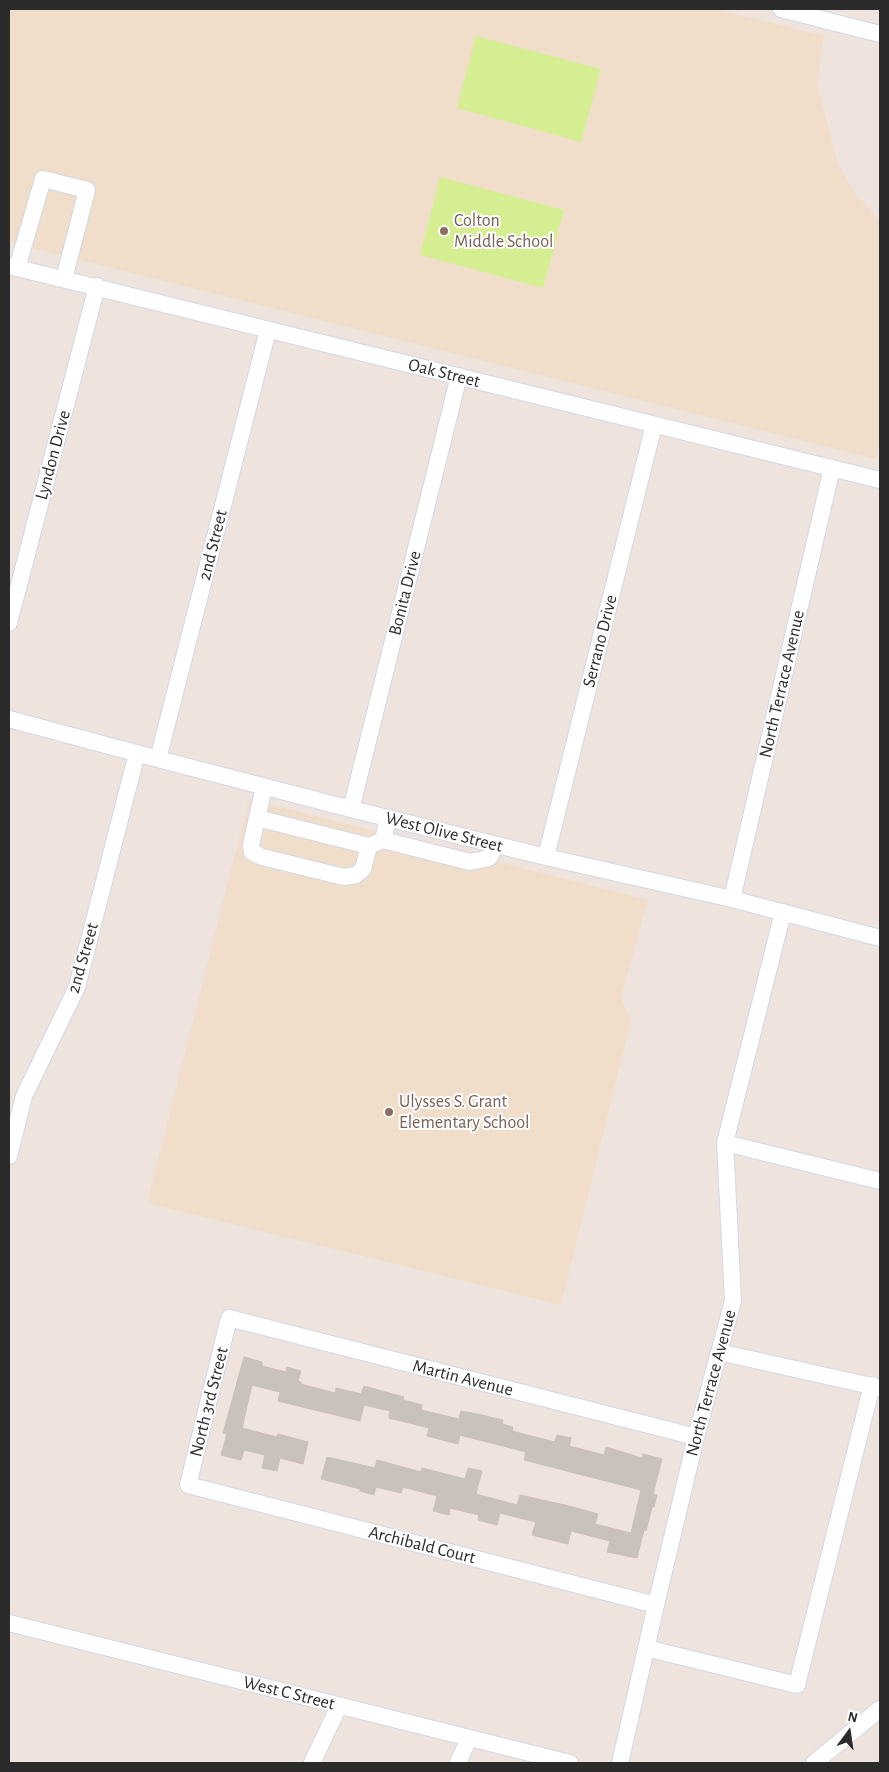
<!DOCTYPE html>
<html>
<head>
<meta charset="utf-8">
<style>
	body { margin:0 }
	#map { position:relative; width:889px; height:1772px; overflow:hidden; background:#eee4dd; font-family:"Alegreya Sans",sans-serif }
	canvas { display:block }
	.frame { position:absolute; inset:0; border:10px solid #2b2b2b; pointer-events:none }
	.north { position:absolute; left:824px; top:1707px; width:50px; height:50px; -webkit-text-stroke:4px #fff; paint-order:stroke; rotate:14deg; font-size:14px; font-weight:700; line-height:20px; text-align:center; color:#2b2b2b }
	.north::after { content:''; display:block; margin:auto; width:18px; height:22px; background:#2b2b2b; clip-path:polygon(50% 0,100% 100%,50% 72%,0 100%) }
</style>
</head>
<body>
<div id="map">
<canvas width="889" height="1772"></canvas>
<div class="frame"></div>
<div class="north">N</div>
</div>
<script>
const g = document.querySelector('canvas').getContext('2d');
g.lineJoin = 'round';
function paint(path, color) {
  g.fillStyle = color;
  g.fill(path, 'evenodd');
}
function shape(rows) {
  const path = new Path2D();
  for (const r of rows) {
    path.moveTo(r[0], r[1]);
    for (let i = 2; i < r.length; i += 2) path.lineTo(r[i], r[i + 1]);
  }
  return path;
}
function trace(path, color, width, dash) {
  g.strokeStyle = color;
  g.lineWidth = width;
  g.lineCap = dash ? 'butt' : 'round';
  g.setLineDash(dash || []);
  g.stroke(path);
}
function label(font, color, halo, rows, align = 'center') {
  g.font = font + ' "Alegreya Sans",sans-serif';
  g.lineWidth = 4;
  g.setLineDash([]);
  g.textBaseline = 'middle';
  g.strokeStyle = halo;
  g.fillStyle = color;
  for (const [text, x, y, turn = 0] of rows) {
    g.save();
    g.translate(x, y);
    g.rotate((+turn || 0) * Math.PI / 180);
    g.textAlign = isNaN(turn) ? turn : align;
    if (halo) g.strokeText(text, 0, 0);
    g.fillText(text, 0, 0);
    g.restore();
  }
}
const education = shape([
	[9,9,715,9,825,36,821,52,818,87,838,164,855,193,880,220,880,442,876,459,9,242],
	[249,799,648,900,621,998,631,1021,561,1305,147,1203]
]);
const pitch = shape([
	[476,36,601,69,581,142,457,108],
	[440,177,564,210,543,288,420,255]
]);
const building = shape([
	[244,1357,262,1362,262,1366,286,1372,287,1367,301,1371,298,1381,301,1382,301,1384,335,1393,336,1388,361,1394,364,1386,404,1397,403,1400,422,1405,421,1410,459,1419,461,1411,482,1415,503,1420,502,1424,513,1427,512,1431,555,1442,557,1435,571,1438,569,1446,604,1455,606,1447,642,1458,643,1454,662,1459,653,1494,657,1495,654,1507,652,1507,646,1531,644,1530,637,1558,607,1552,610,1541,571,1531,568,1544,532,1535,536,1522,500,1513,497,1525,478,1520,479,1515,450,1508,449,1515,433,1511,437,1496,403,1487,401,1493,376,1487,374,1495,360,1491,360,1489,321,1479,327,1457,375,1468,377,1460,421,1472,422,1468,465,1479,468,1468,482,1471,476,1494,517,1505,520,1495,569,1506,598,1514,595,1524,631,1533,641,1490,524,1460,526,1452,460,1435,458,1444,427,1436,429,1428,389,1418,390,1411,364,1405,360,1421,278,1401,280,1392,252,1385,242,1428,277,1437,278,1434,308,1442,303,1464,280,1458,277,1471,262,1468,265,1455,244,1450,241,1460,221,1455,227,1434,223,1433,244,1357]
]);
const minor = shape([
	[781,9,880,34],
	[9,266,880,480],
	[17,268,43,179,87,190,64,279],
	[9,623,97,286],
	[9,719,158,759,351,809,546,857,732,899,880,938],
	[158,759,268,330],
	[264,787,251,845,252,852,262,857,344,877,356,875,363,869,369,846,383,840,388,818],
	[351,809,459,376],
	[257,818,369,846],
	[383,840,470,862,489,858,496,845],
	[546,857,654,425],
	[732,899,832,468],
	[725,1143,880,1181],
	[9,1156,24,1096,77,987,137,753],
	[719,1352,880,1388],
	[656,1605,188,1485,229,1318,696,1437],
	[9,1623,570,1763],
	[646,1648,797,1685,872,1385],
	[312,1763,339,1706],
	[458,1763,469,1738],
	[620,1763,656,1605,696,1437,733,1301,725,1143,783,912],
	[814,1763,880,1709]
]);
const markers = [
	[444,231,5,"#8d6e63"],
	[389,1112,5,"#8d6e63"]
];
const educationNames = [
	["Colton",454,221],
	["Middle School",454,242],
	["Ulysses S. Grant",399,1102],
	["Elementary School",399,1123]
];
const streetNames = [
	["Oak Street",444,373,14],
	["Lyndon Drive",53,455,-75],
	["2nd Street",213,545,-76],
	["Bonita Drive",405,593,-76],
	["Serrano Drive",600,641,-76],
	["North Terrace Avenue",782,684,-77],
	["West Olive Street",444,832,14],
	["2nd Street",83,958,-74],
	["Martin Avenue",463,1378,14],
	["North Terrace Avenue",711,1383,-75],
	["North 3rd Street",209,1402,-76],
	["Archibald Court",422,1545,14],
	["West C Street",289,1693,14]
];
paint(education, '#f0decb');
paint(pitch, '#d5ee92');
paint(building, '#c9c1bc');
trace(building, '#c9bfb6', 1);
trace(minor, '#d2d8e4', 18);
trace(minor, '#fff', 16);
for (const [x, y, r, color] of markers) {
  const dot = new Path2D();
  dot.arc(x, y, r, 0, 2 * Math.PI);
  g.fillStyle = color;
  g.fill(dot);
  trace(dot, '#fff', 2);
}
label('18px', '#785e54', '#fff', educationNames, 'left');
label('18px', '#2b2b2b', '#fff', streetNames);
</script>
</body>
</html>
